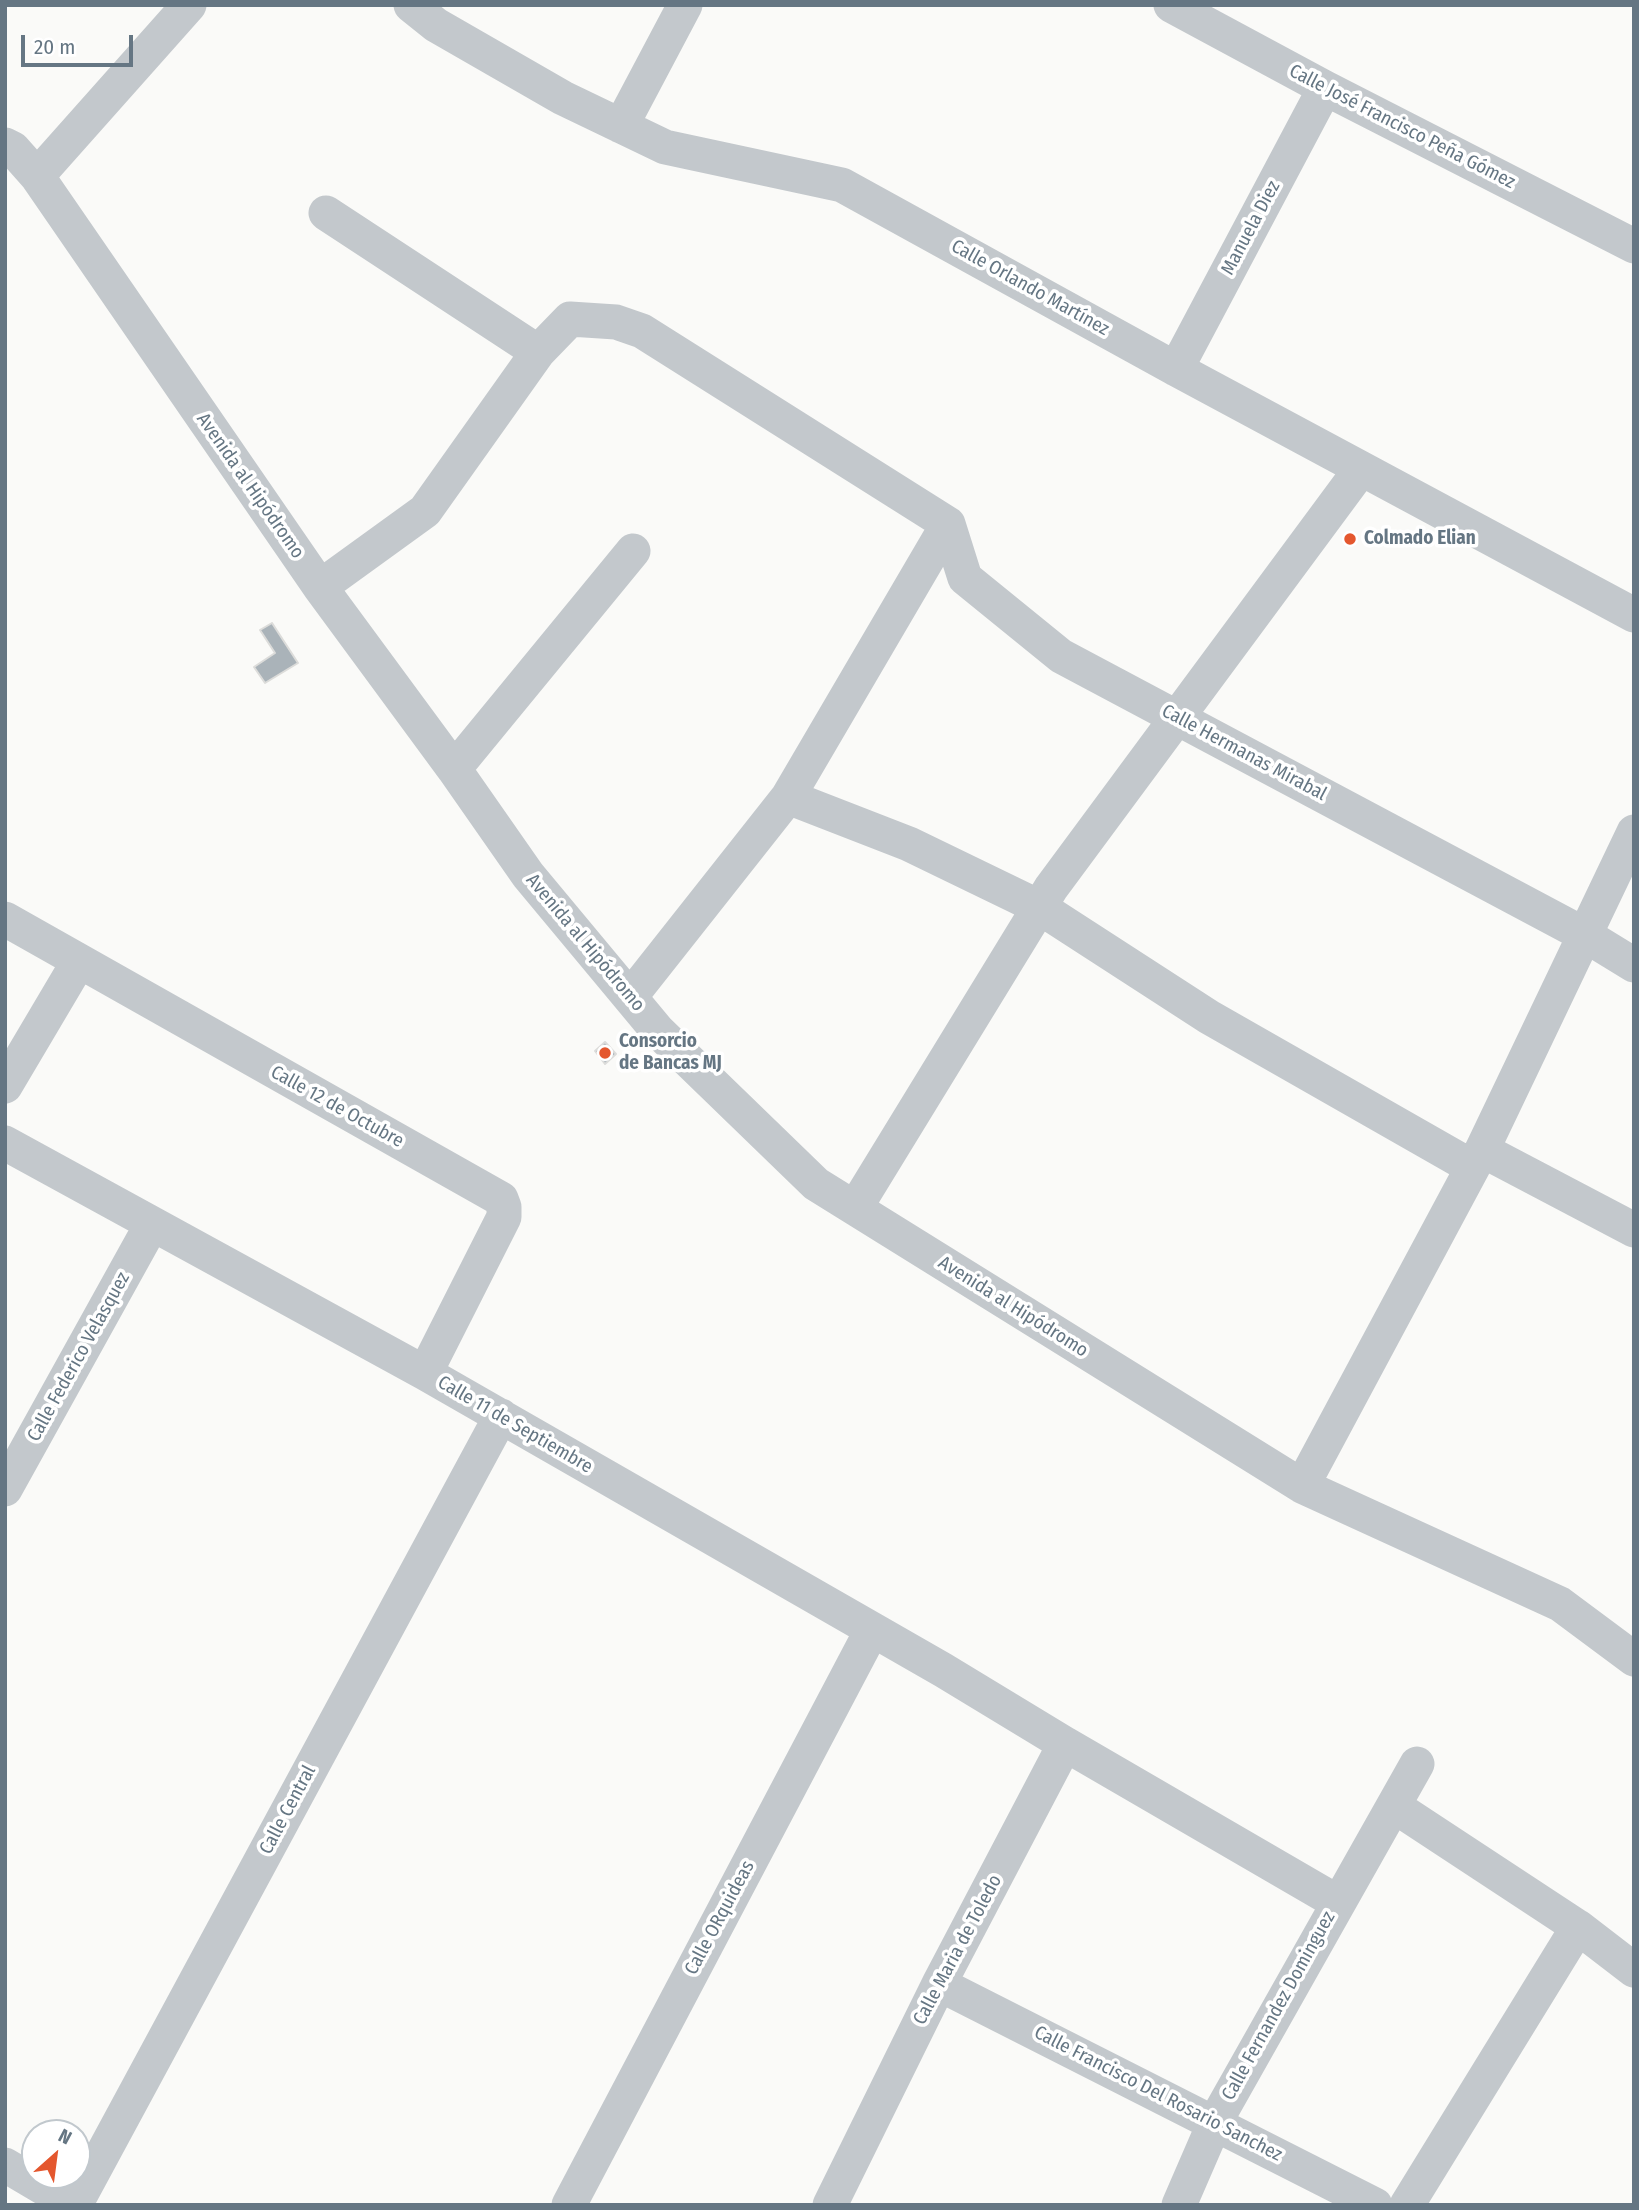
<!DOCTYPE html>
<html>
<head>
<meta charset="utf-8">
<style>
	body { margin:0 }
	#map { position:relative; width:1639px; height:2210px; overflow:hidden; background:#fafaf8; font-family:"Fira Sans Condensed",sans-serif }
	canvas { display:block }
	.frame { position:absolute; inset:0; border:7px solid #657683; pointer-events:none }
	.north { position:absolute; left:21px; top:2119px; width:70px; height:70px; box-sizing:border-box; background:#fff; border:2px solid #c1c8cd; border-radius:50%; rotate:28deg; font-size:19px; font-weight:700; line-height:28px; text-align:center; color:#657683 }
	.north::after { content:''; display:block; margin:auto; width:24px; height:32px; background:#e4572e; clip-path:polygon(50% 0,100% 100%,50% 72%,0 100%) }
	.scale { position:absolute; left:21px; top:35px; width:112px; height:32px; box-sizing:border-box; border:4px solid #657683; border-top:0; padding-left:9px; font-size:21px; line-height:24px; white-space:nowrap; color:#657683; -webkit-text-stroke:5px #fff; paint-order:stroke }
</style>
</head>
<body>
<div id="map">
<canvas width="1639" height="2210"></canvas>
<div class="frame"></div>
<div class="north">N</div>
<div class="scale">20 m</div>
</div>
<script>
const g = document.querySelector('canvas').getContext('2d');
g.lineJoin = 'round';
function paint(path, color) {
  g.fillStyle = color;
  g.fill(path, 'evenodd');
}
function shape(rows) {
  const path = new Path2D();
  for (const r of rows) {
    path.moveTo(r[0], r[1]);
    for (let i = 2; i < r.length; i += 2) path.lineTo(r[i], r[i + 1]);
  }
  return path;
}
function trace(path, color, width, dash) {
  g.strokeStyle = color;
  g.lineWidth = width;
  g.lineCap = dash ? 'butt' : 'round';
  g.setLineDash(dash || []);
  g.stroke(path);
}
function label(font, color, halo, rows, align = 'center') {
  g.font = font + ' "Fira Sans Condensed",sans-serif';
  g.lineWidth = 7;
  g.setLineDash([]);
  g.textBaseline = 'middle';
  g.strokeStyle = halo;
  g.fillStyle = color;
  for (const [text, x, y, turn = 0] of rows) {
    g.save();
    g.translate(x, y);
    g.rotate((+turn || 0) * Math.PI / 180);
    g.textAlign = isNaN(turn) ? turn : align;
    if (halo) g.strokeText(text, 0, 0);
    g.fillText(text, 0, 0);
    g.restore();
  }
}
const building = shape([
	[272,623,298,663,265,683,254,667,275,653,260,630,272,623],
	[605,1042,616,1054,605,1064,595,1051,605,1042]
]);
const street = shape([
	[411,5,436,25,563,98,665,147,842,185,1176,369,1634,615],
	[1171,5,1325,88,1634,246],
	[621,126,685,5],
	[5,145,13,149,37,176,320,587,454,769,528,875,657,1030,816,1184,1302,1486,1560,1604,1634,1659],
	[37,176,189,5],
	[326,213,538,352],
	[1176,369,1325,88],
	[948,524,965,578,1061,656,1585,935,1634,965],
	[320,587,425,511,538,352,570,319,616,322,642,331,948,524,788,797,630,997],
	[454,769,633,551],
	[788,797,909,844,1039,907,1209,1017,1472,1167],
	[5,919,501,1199,504,1207,504,1217,425,1373],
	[5,1086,79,961],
	[5,1143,425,1373,943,1670,1065,1744,939,1984,830,2205],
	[1482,1150,1634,1230],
	[855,1208,1051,888,1361,469],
	[1302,1486,1482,1150,1634,832],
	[5,1489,152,1224],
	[1065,1744,1337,1902],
	[1394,1806,1578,1927,1634,1970],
	[939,1984,1375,2205],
	[5,2165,73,2205],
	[75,2205,501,1416],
	[569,2205,872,1630],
	[1179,2205,1215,2122,1417,1764],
	[1407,2205,1578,1927]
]);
const markers = [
	[1350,539,7,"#e4572e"],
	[605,1053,7,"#e4572e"]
];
const streetNames = [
	["Calle José Francisco Peña Gómez",1402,127,27],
	["Manuela Diez",1251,228,-62],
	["Calle Orlando Martínez",1030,288,29],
	["Avenida al Hipódromo",250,486,55],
	["Calle Hermanas Mirabal",1244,753,28],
	["Avenida al Hipódromo",585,943,50],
	["Calle 12 de Octubre",337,1107,29],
	["Avenida al Hipódromo",1013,1307,32],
	["Calle Federico Velasquez",79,1357,-61],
	["Calle 11 de Septiembre",515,1425,30],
	["Calle Central",288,1810,-62],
	["Calle ORquideas",720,1918,-62],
	["Calle Maria de Toledo",958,1950,-62],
	["Calle Fernandez Dominguez",1279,2006,-61],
	["Calle Francisco Del Rosario Sanchez",1158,2094,27]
];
const poiNames = [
	["Colmado Elian",1364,539],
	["Consorcio",619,1042],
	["de Bancas MJ",619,1064]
];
paint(building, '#aab3b9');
trace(building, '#dcdcda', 2);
trace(street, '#c3c8cc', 35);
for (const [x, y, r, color] of markers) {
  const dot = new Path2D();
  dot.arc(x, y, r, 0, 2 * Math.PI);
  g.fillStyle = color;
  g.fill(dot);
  trace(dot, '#fff', 2.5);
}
label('19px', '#657683', '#fff', streetNames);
label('bold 19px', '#657683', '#fff', poiNames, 'left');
</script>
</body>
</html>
